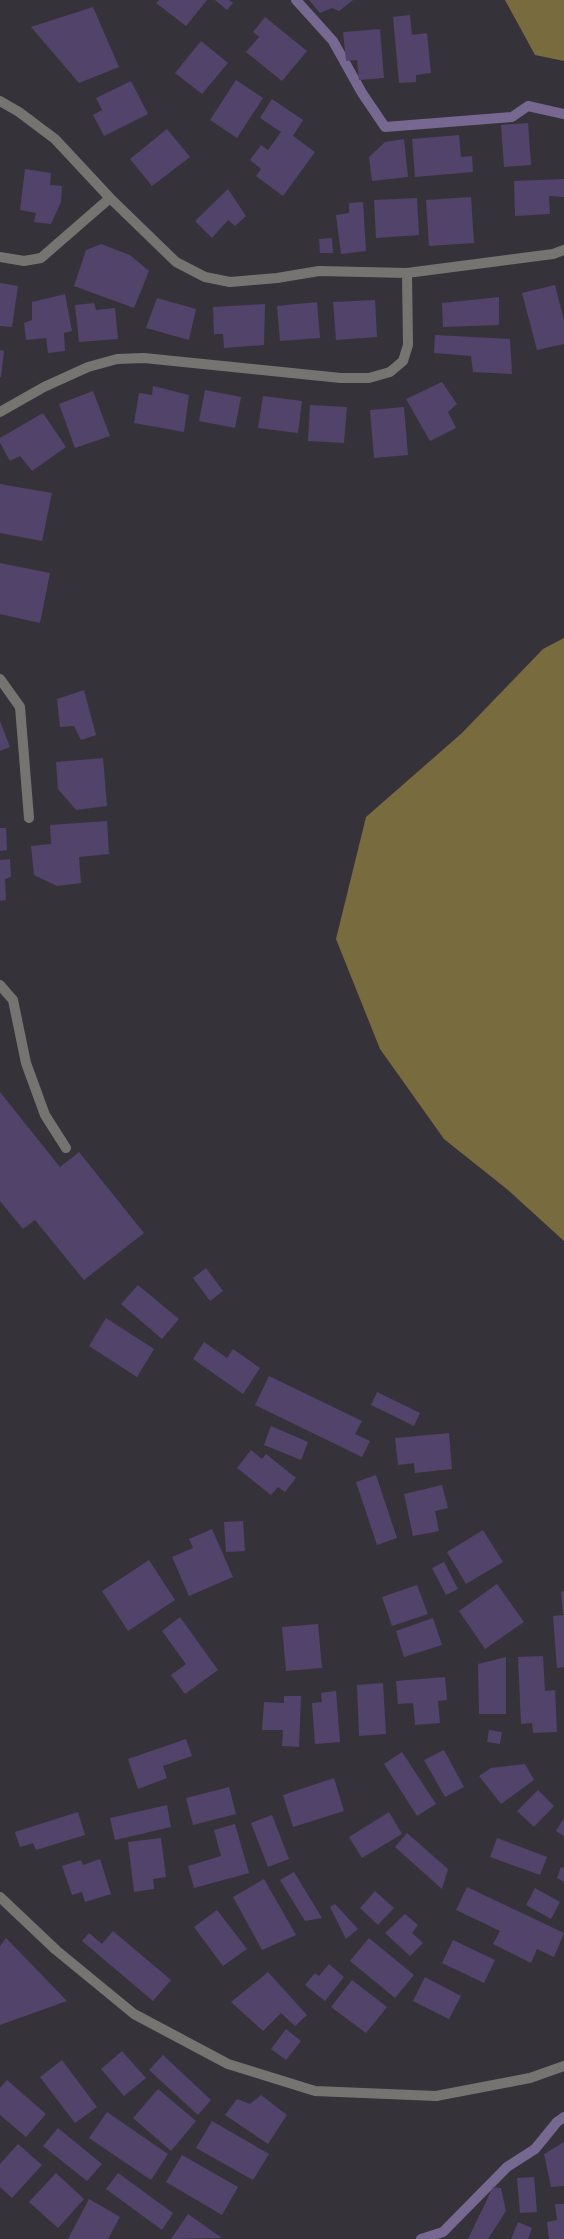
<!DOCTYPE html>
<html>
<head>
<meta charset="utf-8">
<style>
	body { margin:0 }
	canvas { display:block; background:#35323a }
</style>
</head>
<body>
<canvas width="564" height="2239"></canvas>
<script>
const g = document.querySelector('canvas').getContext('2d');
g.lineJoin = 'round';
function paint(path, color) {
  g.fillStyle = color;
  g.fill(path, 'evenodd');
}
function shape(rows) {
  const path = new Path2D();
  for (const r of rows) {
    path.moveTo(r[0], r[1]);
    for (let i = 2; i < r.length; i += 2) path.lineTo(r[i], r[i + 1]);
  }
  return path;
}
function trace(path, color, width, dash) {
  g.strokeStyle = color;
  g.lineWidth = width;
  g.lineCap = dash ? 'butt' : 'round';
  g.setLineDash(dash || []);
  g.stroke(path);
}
const forest = shape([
	[505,0,564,0,564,61,535,55],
	[564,638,564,1241,508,1190,444,1139,380,1049,336,939,366,817,462,733,543,649]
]);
const stream = shape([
	[296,0,333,41,362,93,385,127,512,117,528,106,564,114],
	[421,2239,443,2232,507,2167,535,2149,557,2122,564,2117]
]);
const building = shape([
	[159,0,207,0,186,26,156,3],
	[215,0,229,0,233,3,227,10],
	[309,0,353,0,339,11,332,8,320,13],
	[93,7,119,67,79,83,31,27],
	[410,15,412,35,427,33,431,73,416,75,416,82,399,83,393,17],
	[265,17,307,51,282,81,246,52,259,37,253,32],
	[380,29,384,78,359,80,357,60,346,61,343,32],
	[201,41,228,63,202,94,175,73],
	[236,80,263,98,237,138,210,120],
	[131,81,148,114,104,136,93,115,102,110,96,98],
	[272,99,303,120,293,136,315,152,283,196,256,176,261,169,250,160,261,145,268,150,281,132,260,118],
	[528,123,531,165,504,167,501,125],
	[167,129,190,157,152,186,130,159],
	[459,135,461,157,472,156,473,172,415,177,412,139],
	[404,139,408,177,372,181,369,157,385,142],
	[25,169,51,173,50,185,62,186,61,202,51,224,34,222,36,213,20,210],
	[564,179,564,197,549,196,550,214,515,216,514,181],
	[228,189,246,216,235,226,228,220,212,238,195,221],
	[471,197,474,243,429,246,426,200],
	[417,198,419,235,376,238,374,200],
	[363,202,366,251,341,254,336,215,349,213,349,203],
	[332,238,333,253,320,253,319,239],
	[101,244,130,255,149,271,134,308,74,286,86,250],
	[0,283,18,286,12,327,0,326],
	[555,285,564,320,564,344,537,350,522,293],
	[65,294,72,331,64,333,65,351,48,353,46,338,26,340,24,323,32,320,32,302],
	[499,297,499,325,443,327,442,303],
	[157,298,196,309,189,340,146,328],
	[375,300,377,337,336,340,333,302],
	[317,302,320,338,280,341,277,306],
	[94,303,96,310,115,308,118,339,79,342,75,305],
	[265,304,264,345,224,348,223,334,214,334,213,307],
	[435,335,510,339,512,374,473,372,471,356,434,353],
	[0,350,4,351,1,377,0,377],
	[442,382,457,404,448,412,456,428,430,441,406,399],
	[153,386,189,395,184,432,134,423,139,393,152,395],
	[205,390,241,397,235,428,199,421],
	[93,391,110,436,75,448,59,404],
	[263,396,302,401,298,433,258,428],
	[310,405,347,407,344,443,308,441],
	[404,407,408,455,374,458,370,410],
	[43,413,66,447,32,471,20,456,10,461,0,443,0,438],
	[0,484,52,493,42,541,0,533],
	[0,563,50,573,40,623,0,614],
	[84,690,96,735,81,740,74,726,60,727,57,699],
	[0,721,10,747,0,751],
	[103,758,107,806,76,810,58,789,56,762],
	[107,821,109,854,79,857,81,883,57,886,34,875,31,846,51,844,50,825],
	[0,828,6,828,7,850,0,851],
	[10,859,11,877,5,879,6,900,0,901,0,860],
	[0,1092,60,1167,79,1152,144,1233,84,1280,35,1220,23,1229,0,1201],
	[206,1268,223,1291,210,1301,193,1278],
	[138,1285,179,1319,162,1339,121,1304],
	[106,1318,154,1349,137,1377,89,1346],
	[204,1342,227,1358,233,1349,260,1368,243,1394,193,1359],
	[269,1376,362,1421,355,1434,370,1441,362,1457,255,1405],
	[377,1392,420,1413,414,1426,371,1405],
	[271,1426,308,1442,301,1460,264,1445],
	[449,1433,452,1469,415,1473,414,1463,398,1465,395,1438],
	[251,1450,262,1459,266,1454,296,1478,285,1492,278,1487,271,1495,237,1468],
	[376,1475,397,1538,377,1545,356,1482],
	[442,1485,448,1508,435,1511,439,1531,413,1536,404,1494],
	[243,1521,245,1551,226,1552,224,1522],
	[212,1529,233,1577,189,1596,172,1557,193,1548,189,1539],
	[483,1530,503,1562,466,1584,447,1552],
	[149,1560,175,1600,128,1631,102,1591],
	[444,1562,458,1589,446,1595,432,1568],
	[497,1584,524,1622,485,1649,459,1611],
	[417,1585,428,1614,392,1626,382,1597],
	[564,1591,564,1614,563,1614,561,1592],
	[564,1615,564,1667,557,1668,553,1616],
	[180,1617,218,1670,185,1694,171,1675,186,1664,162,1631],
	[433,1618,442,1645,404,1657,396,1631],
	[318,1624,322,1668,286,1671,282,1627],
	[543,1656,545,1691,555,1690,557,1732,533,1733,532,1723,521,1724,518,1657],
	[506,1657,506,1714,479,1714,478,1664],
	[445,1677,447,1700,438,1701,440,1723,415,1725,413,1703,398,1704,396,1681],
	[383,1683,386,1734,359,1736,357,1685],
	[336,1691,340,1742,315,1744,312,1703,322,1702,321,1693],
	[284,1696,301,1696,299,1747,282,1746,283,1730,262,1730,264,1702,284,1703],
	[489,1730,502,1732,500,1744,487,1742],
	[186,1739,192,1756,163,1766,167,1778,138,1789,128,1759],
	[444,1750,464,1787,445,1797,424,1760],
	[402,1752,436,1804,417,1816,384,1764],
	[525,1764,534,1780,501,1804,479,1776,491,1768],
	[334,1778,344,1811,293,1827,283,1795],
	[229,1787,236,1814,193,1825,186,1798],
	[538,1790,554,1806,534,1827,517,1811],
	[167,1805,171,1827,115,1840,110,1818],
	[78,1812,85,1835,36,1850,33,1843,20,1847,15,1832],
	[389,1812,402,1834,362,1858,349,1837],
	[272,1815,289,1859,268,1867,251,1823],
	[564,1818,564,1836,556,1831],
	[235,1824,249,1873,194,1888,188,1866,221,1856,214,1830],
	[407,1833,448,1869,442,1889,395,1847],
	[161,1838,166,1877,153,1879,154,1889,134,1892,128,1842],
	[497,1838,547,1857,540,1875,490,1857],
	[100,1859,111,1894,85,1902,82,1892,72,1895,62,1866,81,1860,83,1865],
	[561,1867,564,1868,564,1882,557,1878],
	[294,1872,322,1918,305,1921,280,1880],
	[264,1879,296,1935,262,1950,233,1897],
	[467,1887,564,1933,554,1957,537,1949,531,1963,493,1944,500,1931,456,1910],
	[535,1888,560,1902,551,1919,526,1905],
	[375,1891,394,1908,378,1925,360,1908],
	[335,1904,358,1929,346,1939,330,1907],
	[217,1910,247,1949,223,1966,194,1927],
	[405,1914,418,1925,412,1933,423,1943,410,1956,385,1933],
	[113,1931,171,1980,153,2001,82,1941,89,1933,102,1944],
	[6,1938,67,2001,0,2025,0,1946],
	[369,1938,414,1975,395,1998,350,1961],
	[453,1940,495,1960,484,1983,442,1963],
	[329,1964,344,1977,325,2001,305,1985,315,1973,319,1976],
	[268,1972,307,2015,295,2026,281,2013,263,2031,231,2002],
	[425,1977,461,1996,449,2019,413,2001],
	[352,1980,387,2007,366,2033,331,2007],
	[286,2029,301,2041,286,2060,271,2049],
	[122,2051,146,2078,124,2096,101,2069],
	[163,2055,211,2100,198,2115,149,2070],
	[62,2060,97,2107,75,2123,40,2077],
	[7,2080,46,2114,26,2137,0,2115,0,2088],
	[158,2089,196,2121,171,2151,133,2118],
	[261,2095,287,2115,268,2144,225,2115,237,2099,250,2104],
	[107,2112,168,2154,151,2180,89,2138],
	[212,2121,269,2154,253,2180,196,2148],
	[58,2128,102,2164,87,2181,43,2146],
	[564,2142,564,2186,551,2187,544,2154],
	[18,2144,42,2165,12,2198,0,2187,0,2164],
	[182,2155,238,2187,222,2215,166,2182],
	[56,2173,84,2199,58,2228,29,2202],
	[118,2173,173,2213,162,2230,106,2189],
	[534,2177,537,2212,520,2213,517,2178],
	[493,2187,501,2188,506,2211,488,2239,468,2239],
	[89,2199,120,2217,108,2239,68,2239],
	[555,2204,564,2204,564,2239,549,2239,547,2222,557,2220],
	[188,2214,222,2238,171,2239],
	[518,2222,532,2228,528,2239,511,2239]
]);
const service = shape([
	[0,985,13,1000,26,1063,45,1115,66,1148]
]);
const minor = shape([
	[0,101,19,112,55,139,110,198,176,262,205,277,230,282,277,278,319,271,407,273,553,254,564,250],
	[0,257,24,261,41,258,110,198],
	[0,412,44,387,88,367,117,359,144,358,341,378,369,378,390,372,403,361,408,345,407,273],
	[0,679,20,707,29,818],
	[0,1897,56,1950,134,2014,228,2064,315,2091,436,2096]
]);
const tertiary = shape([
	[436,2096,530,2078,564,2066]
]);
paint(forest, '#786b3e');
trace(stream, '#776892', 10);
paint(building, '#51436a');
trace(service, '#767470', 10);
trace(minor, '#767470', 10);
trace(tertiary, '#767470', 10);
</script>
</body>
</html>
